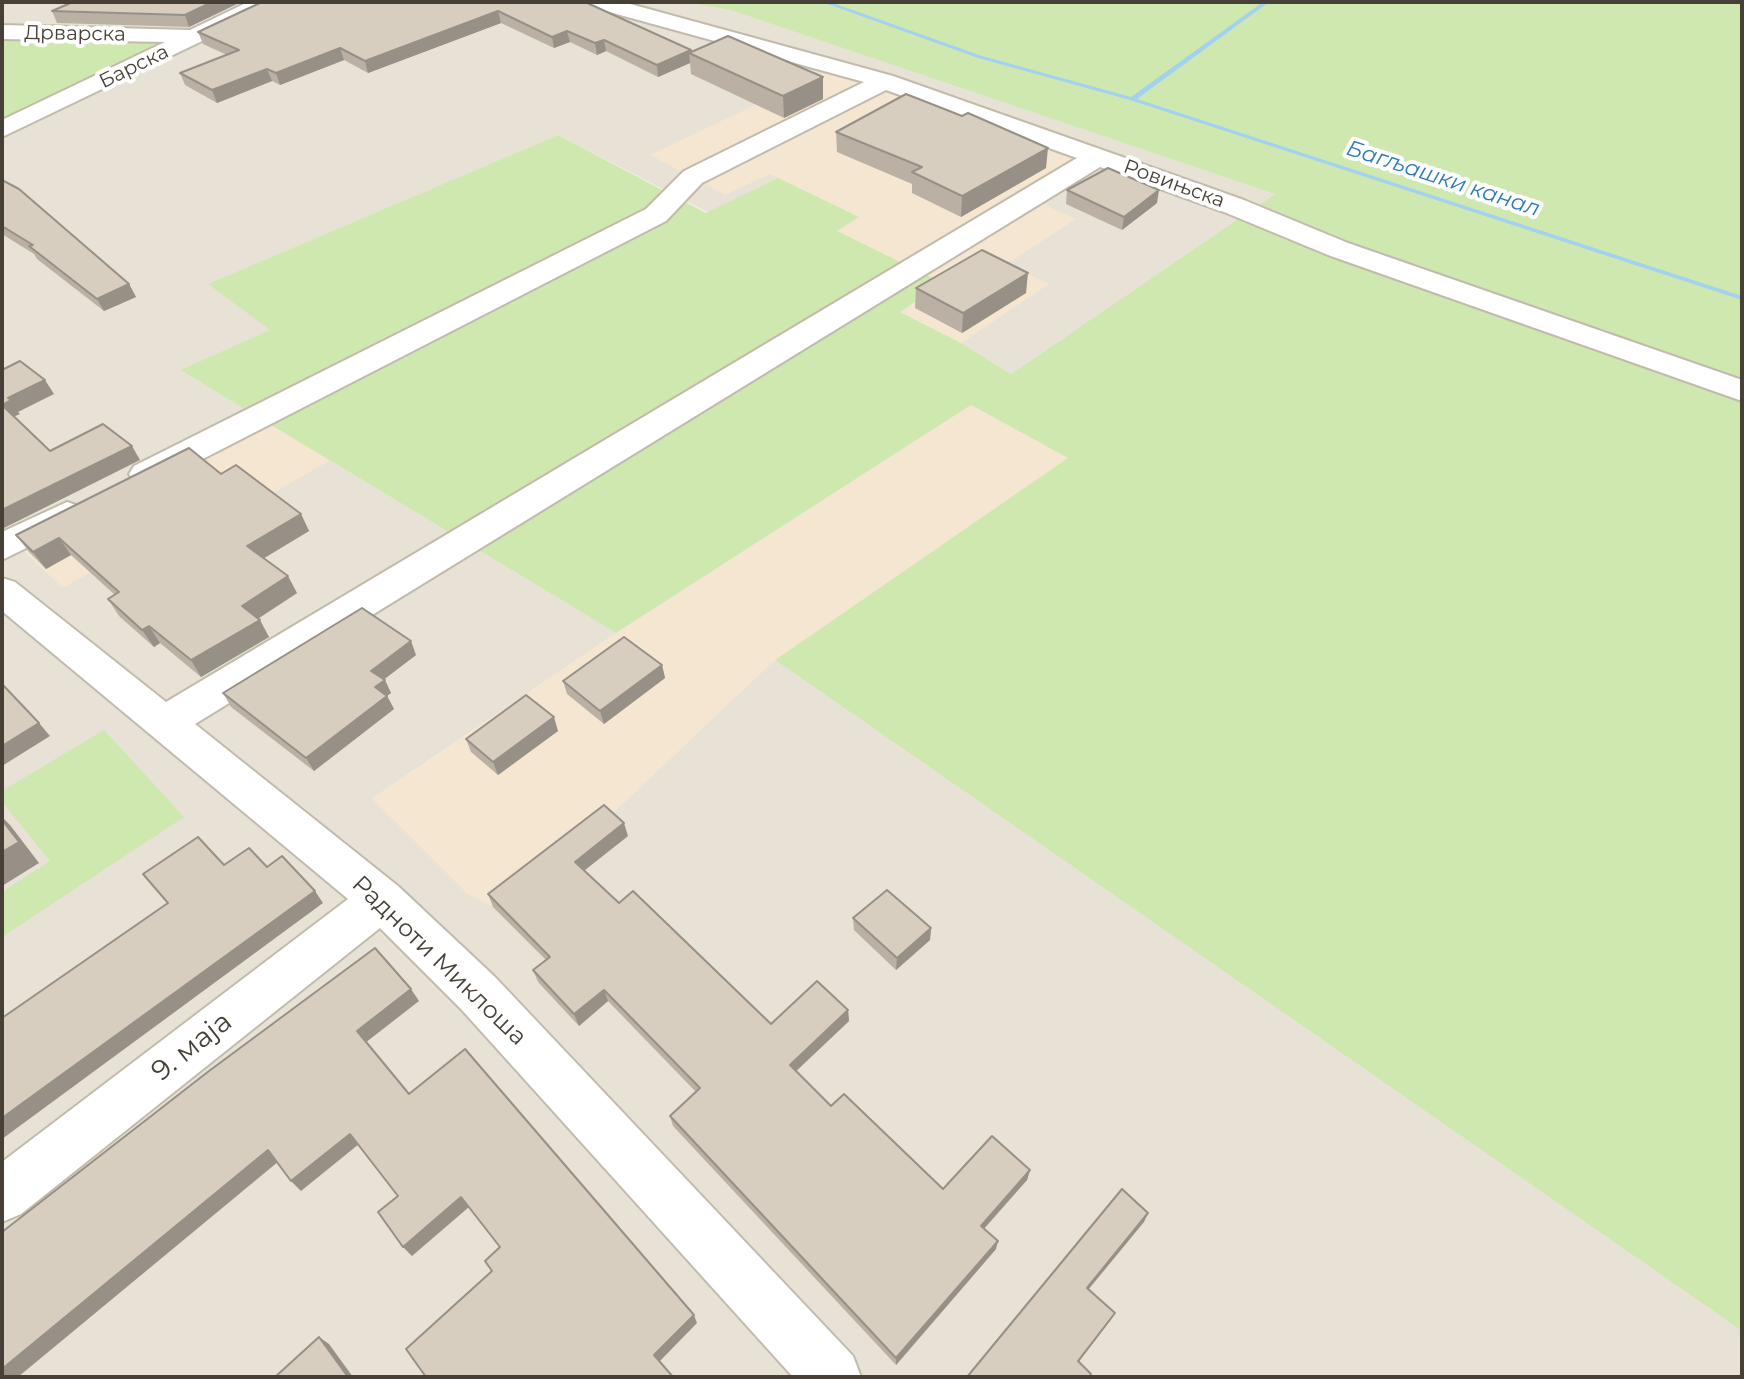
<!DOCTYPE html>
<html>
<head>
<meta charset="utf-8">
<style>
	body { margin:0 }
	#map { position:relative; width:1744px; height:1379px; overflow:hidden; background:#f3f0e7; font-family:Montserrat,sans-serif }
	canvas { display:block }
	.frame { position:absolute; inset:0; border:4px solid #474036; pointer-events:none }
</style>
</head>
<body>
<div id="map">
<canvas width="1744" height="1379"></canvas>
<div class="frame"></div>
</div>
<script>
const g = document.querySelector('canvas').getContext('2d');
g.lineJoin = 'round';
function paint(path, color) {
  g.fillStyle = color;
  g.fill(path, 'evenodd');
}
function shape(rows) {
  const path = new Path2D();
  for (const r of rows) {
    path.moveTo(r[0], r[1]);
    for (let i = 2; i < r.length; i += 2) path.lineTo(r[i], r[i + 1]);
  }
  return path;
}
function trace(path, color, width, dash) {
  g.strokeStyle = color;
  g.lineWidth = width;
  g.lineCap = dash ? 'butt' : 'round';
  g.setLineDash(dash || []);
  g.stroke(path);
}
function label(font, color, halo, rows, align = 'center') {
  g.font = font + ' Montserrat,sans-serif';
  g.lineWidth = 8;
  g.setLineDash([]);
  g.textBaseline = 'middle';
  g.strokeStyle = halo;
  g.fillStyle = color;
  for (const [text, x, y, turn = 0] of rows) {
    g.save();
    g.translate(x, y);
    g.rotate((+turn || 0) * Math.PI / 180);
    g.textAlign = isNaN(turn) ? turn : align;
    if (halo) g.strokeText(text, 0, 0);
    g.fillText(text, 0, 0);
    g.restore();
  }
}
const residential = shape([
	[2,2,685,2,730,10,1276,194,1011,374,961,343,558,135,209,284,271,330,180,370,616,633,373,798,468,894,775,660,1742,1331,1742,1377,2,1377]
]);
const commercial = shape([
	[824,72,914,99,1102,168,1043,204,1076,219,1007,264,1049,284,961,343,899,311,942,284,836,231,858,217,770,174,725,195,650,155],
	[971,405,1069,458,775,660,608,818,493,907,468,894,372,799,616,633],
	[269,412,334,458,176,549,158,534,63,588,18,546]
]);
const green = shape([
	[685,2,1742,2,1742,1331,775,660,1068,458,971,405,616,633,180,370,270,330,208,284,558,135,706,213,778,178,859,217,837,231,943,283,900,312,961,343,1011,374,1275,194,730,10],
	[2,37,176,40,2,126],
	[104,730,184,817,2,937,2,892,50,861,2,802,2,791]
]);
const stream = shape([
	[822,2,830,2,982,56,1131,97,1263,2,1269,2,1137,99,1742,296,1742,300,1130,100,978,58,822,2]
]);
const minor = shape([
	[248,2,276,2,273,7,2,137,2,120,165,42,2,39,2,25,190,30,248,2],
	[588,2,623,2,893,76,1244,200,1348,243,1742,380,1742,401,1328,255,1224,212,1100,167,195,724,398,886,495,977,853,1356,861,1377,793,1377,461,1009,380,928,21,1214,2,1222,2,1162,348,899,2,611,2,578,15,582,166,702,1077,158,886,90,702,183,666,221,158,482,146,485,134,482,129,474,134,466,646,209,684,171,864,82,591,7,588,2],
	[67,502,79,506,85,514,79,522,2,560,2,532,67,502]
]);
const wall = shape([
	[241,2,189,27,57,23,52,11],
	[585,2,691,52,823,77,823,99,784,118,691,74,690,63,658,77,606,51,597,55,570,42,554,48,501,23,368,73,344,60,280,85,272,81,217,103,185,85,180,73,227,55,203,44,198,32],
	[836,132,1046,168,961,217,912,193,912,184,837,152],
	[2,180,129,284,136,297,104,311,37,259,34,254,2,234],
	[1067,190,1157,203,1122,230,1066,204],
	[916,288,1026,293,962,333,915,308],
	[221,474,301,514,309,531,264,558,297,593,258,619,269,637,201,677,160,643,154,647,119,616,108,599,115,595,71,555,46,569,29,552,16,535],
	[416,655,384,679,391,693,387,696,394,709,314,771,231,707,223,693],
	[662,665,665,678,604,724,567,694,563,681],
	[558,731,498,775,471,752,466,739],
	[628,836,584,870,619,903,771,1024,848,1010,849,1021,796,1071,831,1106,943,1189,1030,1170,1027,1180,984,1229,996,1249,896,1365,673,1126,670,1116,696,1092,608,1001,579,1026,538,982,533,970,546,960,493,907,488,894],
	[853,918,931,928,930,940,896,970,854,930]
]);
const shadedWall = shape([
	[212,2,241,2,189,27,185,15],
	[498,11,501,23,368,73,365,61],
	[567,31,570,42,554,48,552,37],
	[604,40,606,51,597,55,595,43],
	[340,48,344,60,280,85,276,73],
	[691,50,692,54,689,53,690,63,658,77,657,65],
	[267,69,272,81,217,103,212,90],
	[823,77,823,99,784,118,783,96],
	[1048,148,1046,168,961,217,962,196],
	[1159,190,1157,203,1122,230,1124,217],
	[1028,273,1026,293,962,333,963,313],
	[129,284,136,297,104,311,97,299],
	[45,380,54,394,18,412,20,414,11,418,2,405,8,398],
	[132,446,140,460,4,528,2,525,2,510],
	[301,514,309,531,256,563,247,546],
	[59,538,71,555,46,569,33,552],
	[288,576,297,593,251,623,242,606],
	[260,620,269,637,201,677,191,660],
	[149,626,160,643,154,647,142,630],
	[411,641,416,655,378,684,371,671],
	[662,665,665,678,604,724,600,711],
	[385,680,391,693,381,700,375,687],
	[387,696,394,709,314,771,306,758],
	[554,717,558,731,498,775,493,762],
	[39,723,50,736,2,766,2,746],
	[2,817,10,825,39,863,2,886],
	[624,823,628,836,580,874,575,862],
	[315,891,323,903,2,1139,2,1118],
	[931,928,930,940,896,970,897,958],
	[411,989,419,1001,365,1043,357,1031],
	[604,990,608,1001,579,1026,574,1014],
	[848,1010,849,1021,791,1076,790,1065],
	[350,1134,359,1144,301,1191,291,1181],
	[268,1150,279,1161,18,1377,2,1377,2,1369],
	[1030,1170,1027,1180,979,1234,981,1226],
	[461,1197,469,1207,412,1256,403,1247],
	[1148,1213,1144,1222,1083,1296,1087,1288],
	[998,1241,996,1249,896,1365,896,1358],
	[1115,1313,1110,1321,1074,1368,1078,1361],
	[694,1315,697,1323,658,1363,654,1355],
	[319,1337,329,1344,353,1377,348,1377]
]);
const building = shape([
	[73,2,212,2,185,15,52,11,73,2],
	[262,2,585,2,691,50,657,65,604,40,595,43,567,31,552,37,498,11,365,61,340,48,276,73,267,69,212,90,180,73,239,50,198,32,262,2],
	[728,36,823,77,783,96,689,53,728,36],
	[906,94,962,116,968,113,1048,148,962,196,912,172,922,167,836,132,906,94],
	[1108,168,1159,190,1124,217,1067,190,1108,168],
	[2,180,19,189,129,284,97,299,29,246,33,245,2,226,2,180],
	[982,250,1028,273,963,313,916,288,982,250],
	[20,361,45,380,8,398,11,400,2,405,2,370,20,361],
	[2,405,50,451,103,424,132,446,2,510,2,405],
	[189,448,221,474,236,465,301,514,247,546,288,576,242,606,260,620,191,660,149,626,142,630,108,599,119,592,59,538,33,552,16,535,189,448],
	[362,608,411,641,371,671,385,680,375,687,387,696,306,758,223,693,362,608],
	[624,637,662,665,600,711,563,681,624,637],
	[2,684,39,723,2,746,2,684],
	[526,695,554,717,493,762,466,739,526,695],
	[604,805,624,823,575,862,619,903,633,891,771,1024,817,981,848,1010,790,1065,831,1106,844,1094,943,1189,992,1136,1030,1170,981,1226,998,1241,896,1358,670,1116,700,1088,604,990,574,1014,533,970,550,957,488,894,604,805],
	[2,820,19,842,2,852,2,820],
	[198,837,224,865,249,848,267,867,282,856,315,891,2,1118,2,1018,168,903,143,874,198,837],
	[887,890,931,928,897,958,853,918,887,890],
	[375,948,411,989,357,1031,409,1094,465,1049,694,1315,654,1355,673,1377,426,1377,406,1349,492,1271,485,1261,500,1247,461,1197,403,1247,378,1212,398,1196,350,1134,291,1181,268,1150,2,1369,2,1232,209,1071,375,948],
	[1122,1189,1148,1213,1087,1288,1115,1313,1078,1361,1091,1374,1089,1377,967,1377,1122,1189],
	[319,1337,348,1377,275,1377,319,1337]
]);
const farStreetnames = [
	["Дрварска",75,34,1],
	["Барска",134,67,-26],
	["Ровињска",1174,184,20]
];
const farWaternames = [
	["Багљашки канал",1443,179,18]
];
const streetNames = [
	["Радноти Миклоша",439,961,44]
];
const nearStreetnames = [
	["9. маја",192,1047,-38]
];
paint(residential, '#e7e2d5');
paint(commercial, '#f5e6d2');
paint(green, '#cfe8af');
paint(stream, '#a3d1f0');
trace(minor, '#c2baac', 4);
paint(minor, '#fff');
paint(wall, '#bab1a4');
paint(shadedWall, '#979086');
paint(building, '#d8cebf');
trace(building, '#979086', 2);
label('20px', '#474036', '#fff', farStreetnames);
label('italic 22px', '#2e7cb3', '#fff', farWaternames);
label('24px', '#474036', '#fff', streetNames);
label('28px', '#474036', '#fff', nearStreetnames);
</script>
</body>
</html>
